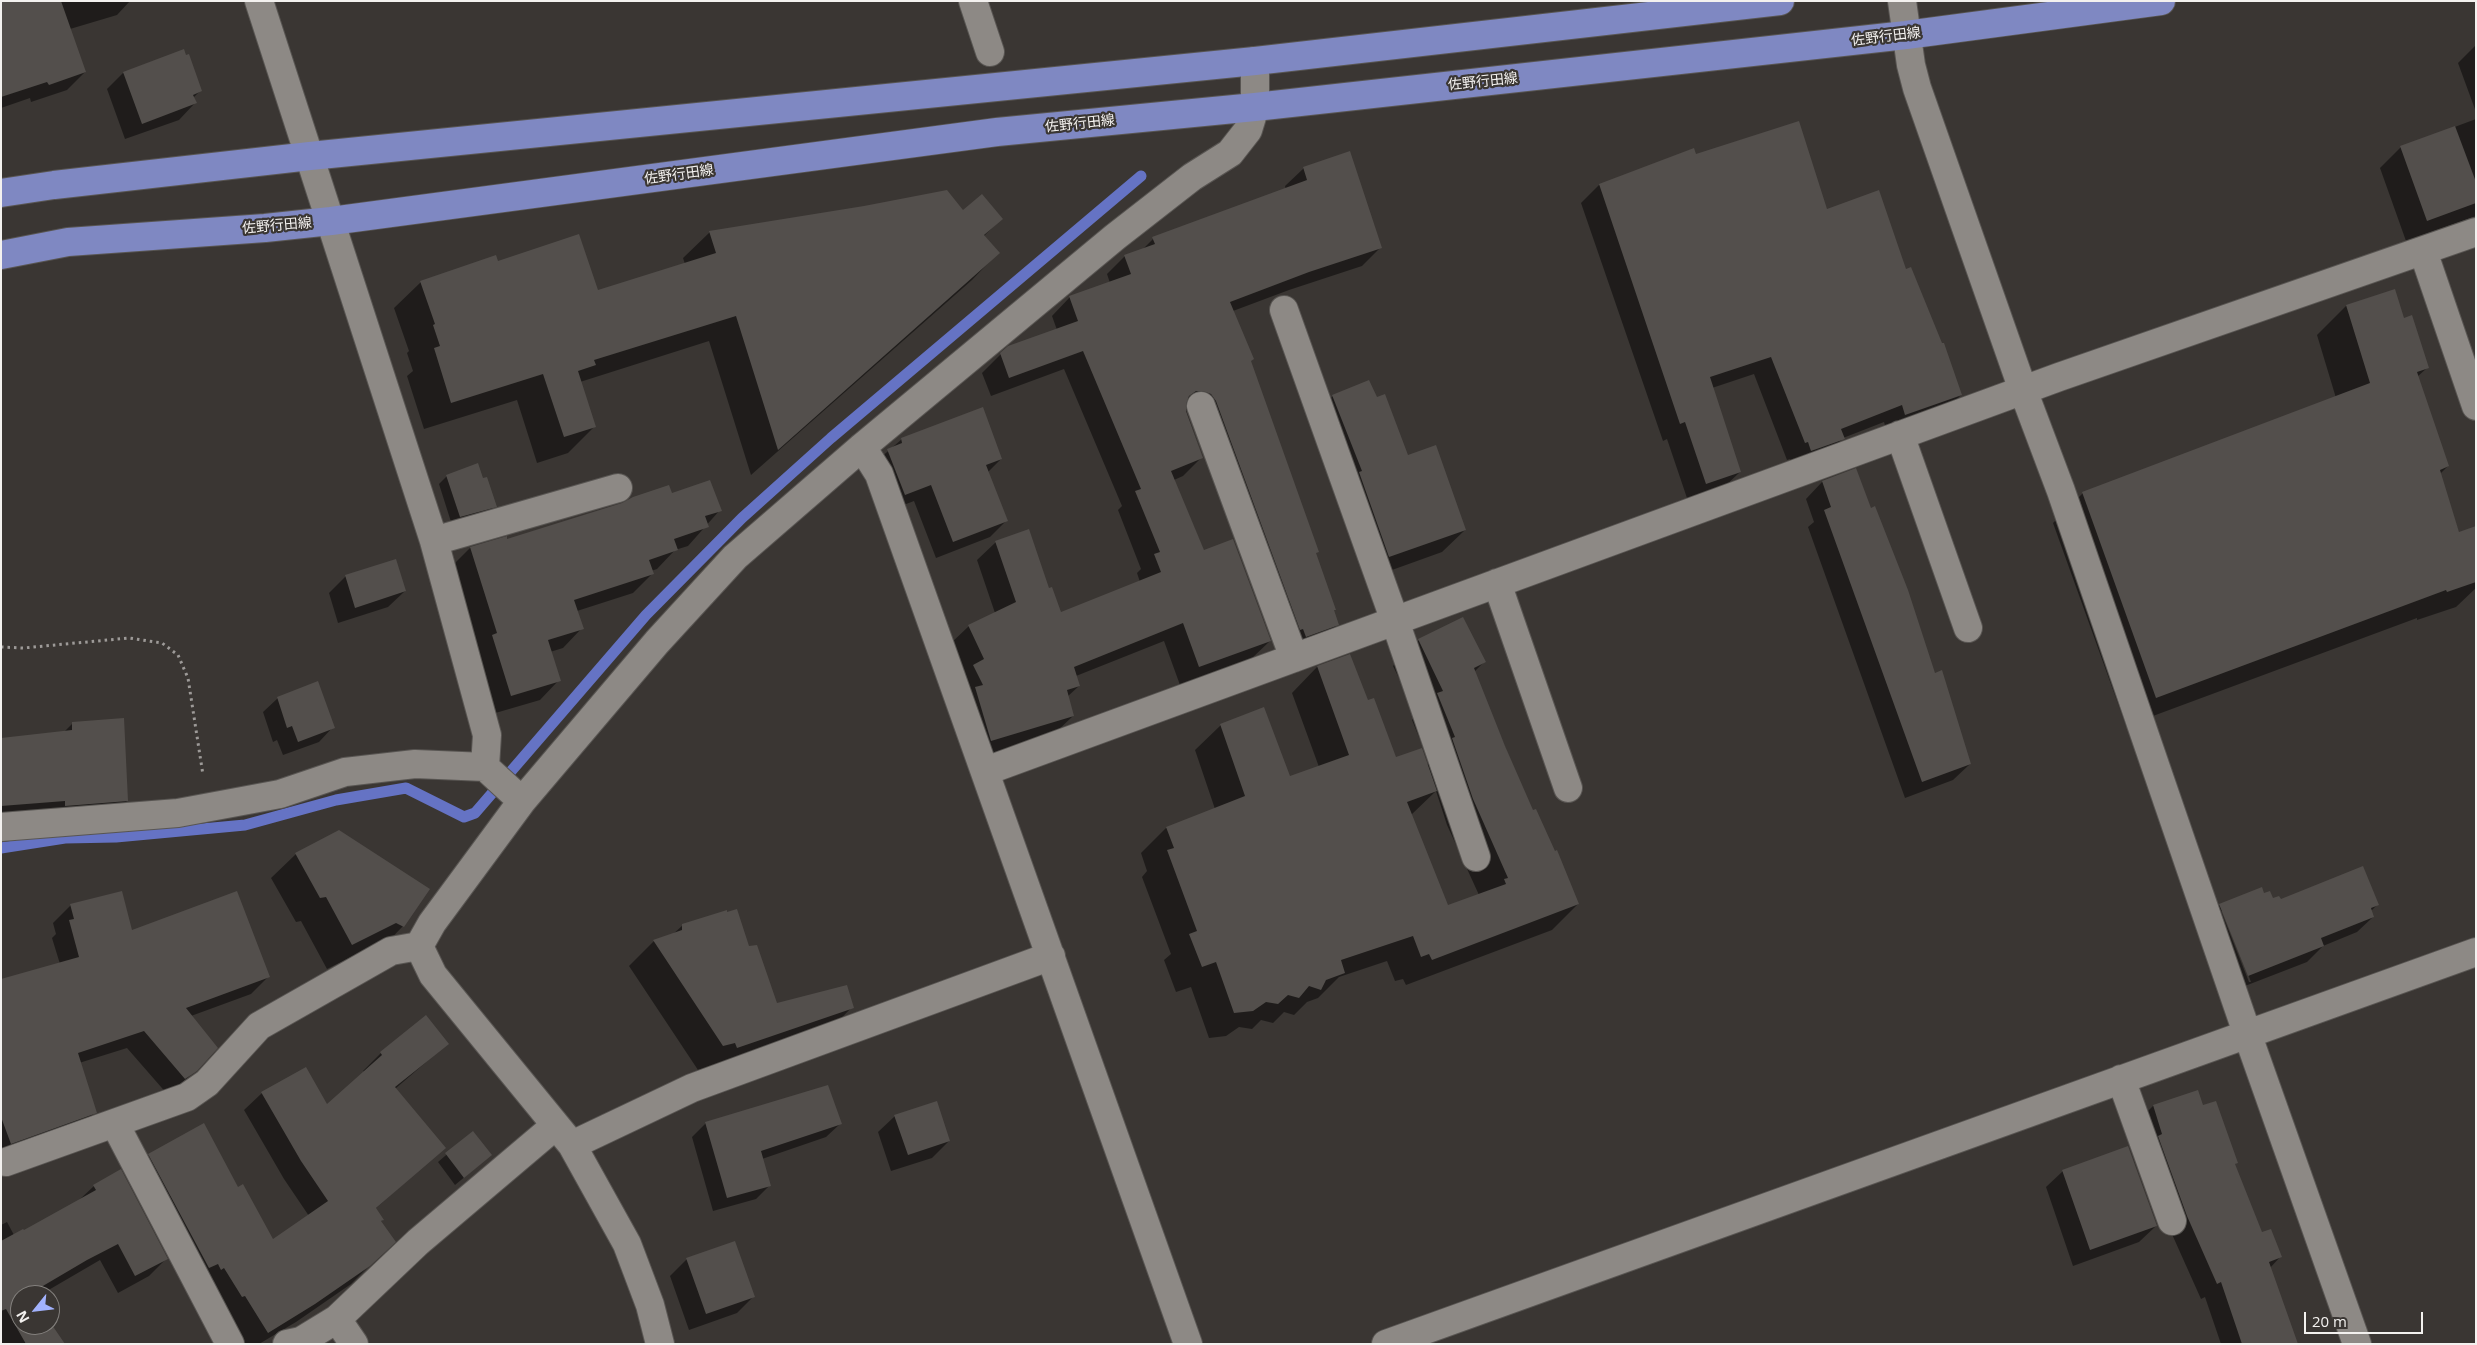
<!DOCTYPE html>
<html>
<head>
<meta charset="utf-8">
<style>
	body { margin:0 }
	#map { position:relative; width:2477px; height:1345px; overflow:hidden; background:#3a3633; font-family:"Open Sans",sans-serif }
	canvas { display:block }
	.frame { position:absolute; inset:0; border:2px solid #f3f1ef; pointer-events:none }
	.north { position:absolute; left:10px; top:1285px; width:50px; height:50px; box-sizing:border-box; background:#3a3633; border:1px solid #84817e; border-radius:50%; rotate:241deg; font-size:14px; font-weight:700; line-height:20px; text-align:center; color:#f3f1ef }
	.north::after { content:''; display:block; margin:auto; width:18px; height:22px; background:#a2b2fd; clip-path:polygon(50% 0,100% 100%,50% 72%,0 100%) }
	.scale { position:absolute; left:2304px; top:1312px; width:119px; height:22px; box-sizing:border-box; border:2px solid #f3f1ef; border-top:0; padding-left:6px; font-size:15px; line-height:18px; white-space:nowrap; color:#f3f1ef; -webkit-text-stroke:4px #3a3633; paint-order:stroke }
</style>
</head>
<body>
<div id="map">
<canvas width="2477" height="1345"></canvas>
<div class="frame"></div>
<div class="north">N</div>
<div class="scale">20 m</div>
</div>
<script>
const g = document.querySelector('canvas').getContext('2d');
g.lineJoin = 'round';
function paint(path, color) {
  g.fillStyle = color;
  g.fill(path, 'evenodd');
}
function shape(rows) {
  const path = new Path2D();
  for (const r of rows) {
    path.moveTo(r[0], r[1]);
    for (let i = 2; i < r.length; i += 2) path.lineTo(r[i], r[i + 1]);
  }
  return path;
}
function trace(path, color, width, dash) {
  g.strokeStyle = color;
  g.lineWidth = width;
  g.lineCap = dash ? 'butt' : 'round';
  g.setLineDash(dash || []);
  g.stroke(path);
}
function label(font, color, halo, rows, align = 'center') {
  g.font = font + ' "Open Sans","Noto Sans JP",sans-serif';
  g.lineWidth = 4.5;
  g.setLineDash([]);
  g.textBaseline = 'middle';
  g.strokeStyle = halo;
  g.fillStyle = color;
  for (const [text, x, y, turn = 0] of rows) {
    g.save();
    g.translate(x, y);
    g.rotate((+turn || 0) * Math.PI / 180);
    g.textAlign = isNaN(turn) ? turn : align;
    if (halo) g.strokeText(text, 0, 0);
    g.fillText(text, 0, 0);
    g.restore();
  }
}
const shadow = shape([
	[1,1,130,1,117,15,70,29,85,72,67,90,31,102,30,98,1,108],
	[2476,45,2476,112,2458,63],
	[123,73,200,91,193,98,195,103,179,120,125,139,107,89],
	[2476,119,2476,216,2406,241,2380,168,2401,147],
	[1693,149,1696,156,1826,210,1906,271,1961,395,1943,413,1887,432,1884,422,1843,438,1825,457,1793,469,1790,459,1787,460,1754,374,1712,388,1740,472,1722,489,1688,501,1667,439,1663,441,1581,203,1599,185],
	[1304,168,1380,248,1362,266,1289,290,1233,311,1338,624,1319,643,1287,655,1192,412,1186,410,1202,457,1183,476,1174,480,1204,551,1270,641,1251,659,1180,685,1164,641,1076,676,1079,686,1067,697,1073,716,1054,734,972,759,950,644,969,626,995,613,977,560,996,542,1048,590,1060,614,1140,582,1137,573,1141,569,1118,510,1122,506,1064,369,991,396,982,373,1001,354,1057,330,1052,316,1070,297,1110,283,1107,274,1125,256,1142,250,1153,239,1286,190,1285,186],
	[962,212,1001,219,984,236,998,253,972,280,751,475,709,341,580,382,595,426,568,453,537,463,517,400,424,429,407,376,413,371,407,353,409,351,394,308,421,282,497,263,597,292,685,264,683,258,710,232],
	[2395,291,2403,320,2427,368,2417,377,2448,466,2440,474,2459,533,2476,547,2476,588,2456,607,2417,620,2417,618,2126,726,2053,523,2083,493,2336,398,2317,335,2346,306],
	[1333,396,1407,456,1465,530,1442,552,1367,579,1311,418],
	[902,439,1001,459,988,472,1007,520,990,537,936,558,914,501,888,511,871,466],
	[1855,470,1970,764,1953,780,1905,798,1808,527,1814,522,1806,499,1822,482],
	[447,476,482,480,495,506,487,514,452,525,439,484],
	[671,495,720,510,688,546,675,550,657,569,651,571,652,574,633,593,577,611,582,628,563,648,550,652,559,680,540,700,492,714,451,567,470,548,506,538,507,540],
	[346,576,405,591,388,607,338,623,329,593],
	[1463,618,1484,662,1474,672,1532,812,1578,904,1552,930,1406,985,1403,979,1395,981,1387,961,1339,977,1318,998,1307,1002,1294,1015,1284,1012,1273,1023,1261,1020,1252,1029,1239,1027,1226,1036,1209,1038,1191,987,1176,992,1164,960,1171,954,1142,877,1147,871,1141,853,1166,828,1215,809,1195,750,1221,725,1290,777,1319,767,1292,693,1317,667,1349,656,1367,702,1395,759,1427,765,1429,762,1412,720,1417,715,1393,666,1419,640],
	[1436,791,1447,825,1479,895,1447,907,1411,815],
	[278,698,333,727,319,742,283,755,277,740,273,742,263,712],
	[72,724,127,801,110,818,1,821,1,739,64,732],
	[296,854,403,926,379,951,371,947,327,969,301,921,296,922,271,878],
	[2264,894,2272,900,2280,901,2377,905,2371,911,2373,917,2357,932,2323,946,2307,962,2232,991,2204,921,2220,905],
	[2221,911,2224,911,2251,982,2249,982],
	[71,905,131,931,268,977,251,994,191,1016,196,1070,168,1095,127,1048,79,1063,95,1112,78,1130,1,1157,1,980,60,964,52,938,56,934,53,923],
	[683,925,748,947,776,1004,852,1007,828,1032,698,1070,629,966,654,941,672,935],
	[447,1044,395,1089,444,1148,375,1209,383,1220,380,1222,376,1259,351,1284,296,1322,259,1344,246,1344,131,1173,149,1155,238,1189,272,1241,309,1216,284,1179,244,1110,262,1093,326,1106,364,1072,363,1071,381,1053],
	[2197,1091,2202,1107,2236,1163,2234,1165,2261,1234,2281,1256,2270,1268,2296,1344,2221,1344,2205,1297,2201,1299,2171,1232,2137,1122,2153,1106],
	[895,1116,949,1141,932,1158,891,1171,878,1132],
	[706,1123,840,1124,826,1137,762,1159,770,1185,756,1199,713,1211,692,1137],
	[473,1132,491,1155,455,1185,438,1162],
	[2063,1171,2156,1226,2139,1242,2073,1266,2046,1187],
	[94,1186,166,1259,149,1276,118,1293,100,1260,40,1295,20,1295,20,1325,50,1324,63,1344,1,1344,1,1225,7,1222,14,1235,24,1232,78,1201],
	[687,1259,754,1296,737,1313,689,1330,670,1276]
]);
const stream = shape([
	[1,848,65,838,116,837,245,825,336,800,406,788,464,817,475,813,646,615,742,518,831,438,1141,176]
]);
const building = shape([
	[1,1,61,1,86,72,49,85,47,82,1,97],
	[184,49,186,55,189,54,202,91,193,95,197,103,142,124,123,72],
	[1799,121,1827,209,1879,190,1906,269,1911,267,1942,343,1944,343,1962,395,1905,415,1902,405,1841,429,1845,439,1811,451,1808,442,1805,443,1771,357,1710,377,1741,472,1706,484,1685,422,1680,424,1599,184,1694,148,1696,154],
	[2455,126,2476,182,2476,203,2427,221,2400,146],
	[1350,151,1382,248,1309,272,1230,302,1254,359,1251,361,1319,552,1316,553,1336,610,1334,610,1339,625,1306,637,1303,629,1300,630,1216,401,1211,394,1203,391,1196,391,1189,396,1186,404,1186,411,1203,458,1171,471,1204,550,1233,539,1271,641,1199,667,1183,623,1074,667,1080,686,1067,690,1074,716,991,741,975,687,983,685,973,665,984,659,968,625,1016,602,995,541,1029,529,1049,588,1052,587,1061,612,1161,572,1154,554,1160,552,1135,491,1141,489,1083,351,1009,378,1000,353,1008,346,1078,321,1069,296,1131,274,1124,255,1155,244,1152,237,1307,180,1303,167],
	[947,190,963,210,982,194,1003,219,984,235,1000,253,778,450,736,316,594,360,596,365,578,371,596,427,564,437,543,374,451,403,434,348,440,346,433,325,435,324,420,281,496,255,498,261,579,234,598,290,716,253,709,231,864,206],
	[2395,289,2404,318,2412,315,2429,368,2417,372,2449,466,2440,470,2459,532,2476,526,2476,582,2447,592,2446,590,2156,698,2082,492,2370,383,2346,305],
	[1369,380,1377,397,1385,394,1408,455,1436,445,1466,530,1389,557,1359,472,1362,471,1332,395],
	[983,407,1002,459,986,465,1008,521,953,542,931,485,905,495,887,449,902,443,901,438],
	[478,463,483,478,487,477,497,507,460,517,446,475],
	[1856,468,1871,508,1875,506,1908,590,1935,673,1942,670,1971,764,1922,782,1824,510,1831,507,1822,481],
	[710,480,722,511,705,516,709,527,674,539,678,550,649,560,654,574,574,600,584,629,548,640,561,681,511,696,492,635,497,633,470,547,507,536,507,539,622,503,633,497,669,485,672,493],
	[396,559,406,591,355,608,345,575],
	[1463,617,1486,662,1474,668,1505,746,1533,810,1536,809,1555,851,1557,850,1579,904,1432,960,1429,954,1421,957,1413,936,1341,960,1345,973,1326,980,1321,990,1309,986,1299,998,1288,995,1278,1004,1266,1002,1253,1011,1234,1013,1216,962,1202,967,1189,934,1197,931,1167,850,1174,848,1166,827,1245,796,1220,724,1264,707,1290,776,1349,755,1317,666,1350,654,1368,700,1374,698,1396,757,1422,748,1437,791,1407,802,1448,905,1506,884,1504,879,1508,878,1473,799,1452,738,1455,737,1437,693,1443,691,1418,639],
	[318,681,335,728,298,742,292,726,287,728,277,697],
	[124,718,128,801,65,806,65,801,1,806,1,738,72,730,72,722],
	[339,830,430,889,404,927,396,923,352,945,326,897,320,898,295,853],
	[2363,866,2379,905,2371,908,2374,917,2321,938,2324,946,2248,976,2219,904,2262,887,2264,893,2270,891,2273,898,2279,896,2281,899],
	[122,891,132,930,237,891,270,977,186,1008,218,1048,197,1071,185,1079,144,1031,78,1053,97,1113,11,1144,1,1117,1,979,79,957,69,920,74,919,70,904],
	[737,909,749,946,757,945,777,1003,847,985,854,1008,737,1048,735,1043,723,1046,653,940,682,930,682,924,727,910,727,912],
	[426,1015,449,1044,395,1087,446,1148,376,1208,384,1220,381,1221,396,1242,370,1266,315,1304,268,1333,245,1296,242,1297,224,1268,221,1270,218,1264,209,1268,148,1154,204,1123,238,1187,243,1184,273,1239,328,1201,301,1161,261,1092,306,1067,327,1104,382,1055,380,1052],
	[828,1085,842,1124,761,1151,771,1186,727,1198,705,1122],
	[2198,1090,2203,1105,2216,1101,2238,1163,2235,1164,2262,1232,2271,1229,2282,1257,2269,1262,2298,1344,2242,1344,2221,1282,2217,1284,2187,1216,2158,1136,2162,1134,2153,1105],
	[937,1101,950,1141,908,1155,894,1115],
	[473,1131,492,1155,464,1178,445,1153],
	[2128,1146,2157,1226,2090,1250,2062,1170],
	[121,1169,168,1259,135,1276,118,1244,87,1260,31,1293,32,1295,20,1295,20,1325,50,1325,50,1322,65,1344,26,1344,6,1309,1,1311,1,1241,23,1229,24,1230,96,1190,93,1185],
	[735,1241,755,1297,706,1314,686,1258]
]);
const path = shape([
	[1,647,23,648,129,638,162,643,178,655,188,678,203,775]
]);
const minor = shape([
	[259,1,434,541,487,735,485,767],
	[973,1,990,52],
	[1902,1,1911,65,1917,88,2023,390,2061,491,2247,1033,2357,1344],
	[2423,251,2476,406],
	[1284,310,1395,621,1476,857],
	[1201,406,1294,658],
	[1900,435,1968,628],
	[862,447,879,474,1188,1344],
	[434,541,618,488],
	[1497,583,1568,788],
	[986,771,2059,377,2476,232],
	[522,801,657,642,735,557,862,447,1115,237,1192,177,1230,153,1248,130,1255,107,1255,61],
	[1,827,178,813,280,794,345,772,415,764,485,767,522,801,432,923,419,946,433,975,572,1145,627,1244,650,1305,660,1344],
	[2121,1079,2172,1221],
	[115,1124,230,1344],
	[572,1145,692,1088,1051,956],
	[6,1162,187,1097,207,1083,259,1026,391,951,419,946],
	[337,1319,354,1344],
	[287,1344,301,1341,337,1319,418,1242,555,1126],
	[1386,1344,2476,952]
]);
const major = shape([
	[1,193,54,185,310,156,1255,61,1780,1],
	[1,255,68,242,265,228,331,221,997,132,1255,107,1906,35,2161,1]
]);
const streetNames = [
	["佐野行田線",1886,37,-7],
	["佐野行田線",1483,82,-6],
	["佐野行田線",1080,124,-6],
	["佐野行田線",679,175,-8],
	["佐野行田線",277,226,-5]
];
paint(shadow, '#0007');
trace(stream, '#6573c4', 11);
paint(building, '#534f4c');
trace(minor, '#585552', 30);
trace(major, '#585552', 30);
trace(path, '#9d9a98', 3, [2.5, 4]);
trace(minor, '#8d8985', 28);
trace(major, '#7f88c2', 28);
label('14px', '#f3f1ef', '#3a3633', streetNames);
</script>
</body>
</html>
